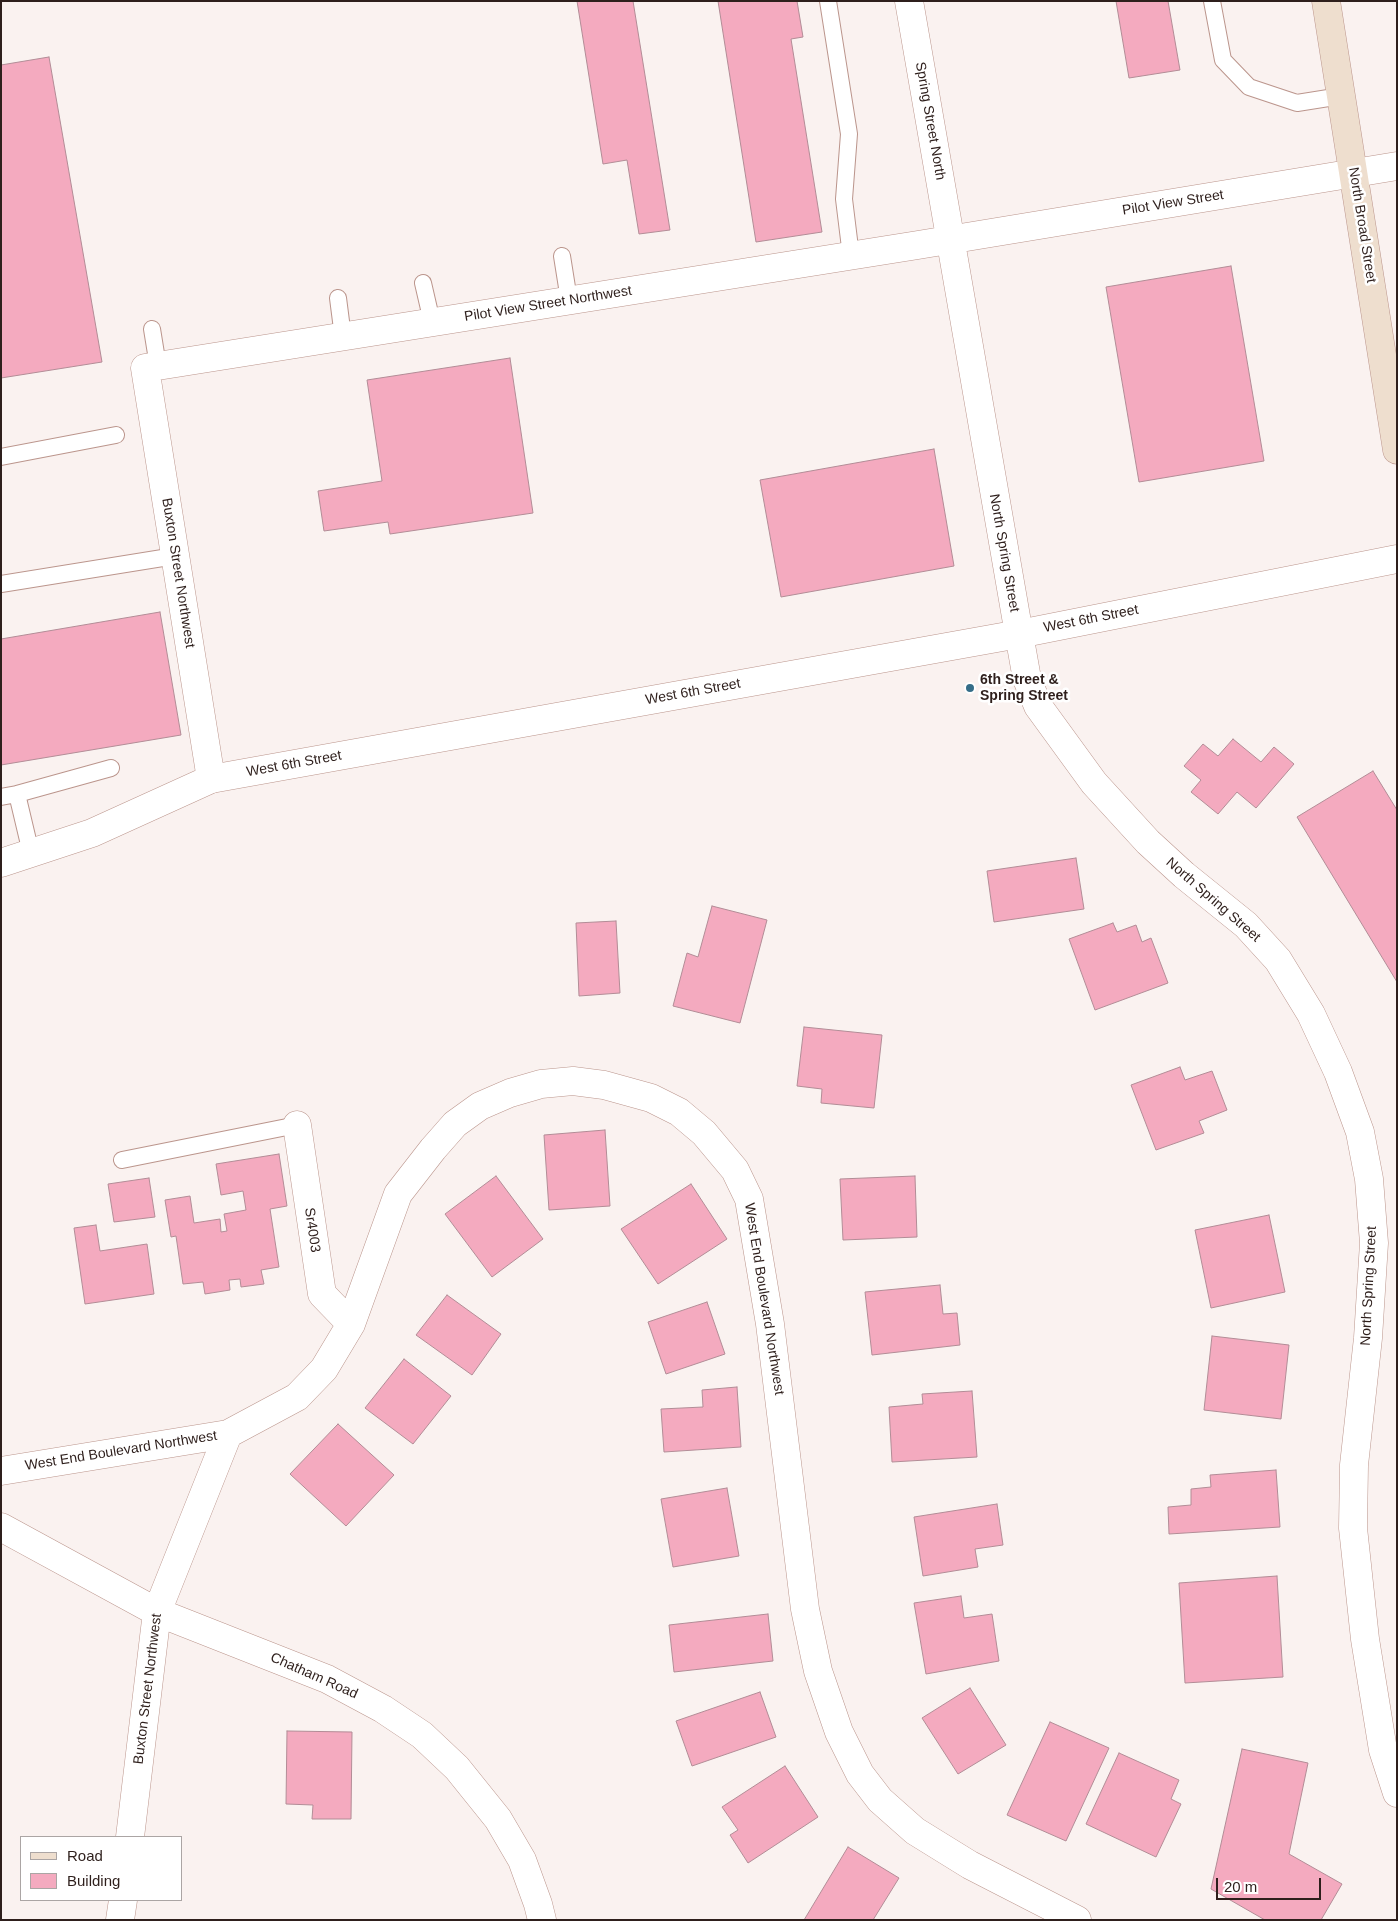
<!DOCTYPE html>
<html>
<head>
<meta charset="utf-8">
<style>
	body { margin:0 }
	#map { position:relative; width:1398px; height:1921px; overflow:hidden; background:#faf2f0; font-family:Arial,sans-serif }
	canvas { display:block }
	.frame { position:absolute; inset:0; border:2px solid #2e1f1c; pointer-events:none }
	.legend { position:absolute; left:20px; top:1836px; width:162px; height:65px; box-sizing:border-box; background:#fff; border:1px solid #aba5a4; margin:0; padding:6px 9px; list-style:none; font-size:15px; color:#2e1f1c }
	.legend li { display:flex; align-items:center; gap:10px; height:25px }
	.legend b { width:25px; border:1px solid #aba5a4 }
	.scale { position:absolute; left:1216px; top:1878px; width:105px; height:22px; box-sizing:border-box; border:2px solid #2e1f1c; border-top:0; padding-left:6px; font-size:15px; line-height:18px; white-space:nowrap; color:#2e1f1c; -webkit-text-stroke:4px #fff; paint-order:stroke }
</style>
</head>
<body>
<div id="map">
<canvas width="1398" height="1921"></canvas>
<div class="frame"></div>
<ul class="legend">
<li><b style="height:6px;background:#eedece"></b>Road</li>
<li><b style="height:14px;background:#f4aabf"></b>Building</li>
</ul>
<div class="scale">20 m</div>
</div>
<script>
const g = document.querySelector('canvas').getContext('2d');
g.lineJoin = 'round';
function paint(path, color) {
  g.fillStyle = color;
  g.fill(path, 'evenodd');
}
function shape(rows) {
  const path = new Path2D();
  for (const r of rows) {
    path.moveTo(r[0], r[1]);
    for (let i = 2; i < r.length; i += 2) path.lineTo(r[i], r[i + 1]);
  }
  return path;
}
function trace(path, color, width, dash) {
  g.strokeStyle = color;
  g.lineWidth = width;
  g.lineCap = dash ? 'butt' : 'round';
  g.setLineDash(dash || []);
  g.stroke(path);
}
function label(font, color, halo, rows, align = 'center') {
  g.font = font + ' Arial,sans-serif';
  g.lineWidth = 5;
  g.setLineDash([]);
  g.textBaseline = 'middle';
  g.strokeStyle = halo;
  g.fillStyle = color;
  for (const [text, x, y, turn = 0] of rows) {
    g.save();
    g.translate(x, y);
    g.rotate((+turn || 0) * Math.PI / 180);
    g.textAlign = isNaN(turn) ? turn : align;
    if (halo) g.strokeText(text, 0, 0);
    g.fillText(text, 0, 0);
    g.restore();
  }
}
const building = shape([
	[577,1,633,1,670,230,639,234,627,160,603,164,577,1],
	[718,1,797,1,803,37,791,39,822,232,756,242,718,1],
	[1116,1,1168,1,1180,70,1129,78,1116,1],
	[49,57,102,362,1,378,1,65,49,57],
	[1231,266,1264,461,1139,482,1106,287,1231,266],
	[510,358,533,513,390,534,388,522,324,531,318,491,382,481,367,380,510,358],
	[934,449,954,566,781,597,760,480,934,449],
	[160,612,181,735,1,765,1,639,160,612],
	[1233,739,1261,762,1274,747,1294,764,1256,808,1237,792,1218,814,1191,792,1201,780,1184,766,1203,744,1218,756,1233,739],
	[1373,771,1397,810,1397,982,1297,817,1373,771],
	[1076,858,1084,909,994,922,987,871,1076,858],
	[712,906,767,920,740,1023,673,1006,687,953,698,957,712,906],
	[616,921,620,993,579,996,576,923,616,921],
	[1113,923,1117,932,1136,925,1142,942,1151,938,1168,983,1095,1010,1069,939,1113,923],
	[804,1027,882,1035,874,1108,821,1103,822,1089,797,1086,804,1027],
	[1180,1067,1185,1080,1212,1071,1227,1110,1199,1121,1204,1133,1156,1150,1131,1085,1180,1067],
	[605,1130,610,1206,549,1210,544,1135,605,1130],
	[279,1154,287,1206,270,1209,279,1267,261,1270,264,1284,241,1287,240,1279,229,1280,230,1290,205,1294,203,1282,183,1284,176,1236,171,1237,165,1200,190,1196,194,1223,220,1219,221,1232,227,1231,224,1214,246,1210,243,1191,221,1195,216,1164,279,1154],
	[496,1176,543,1239,492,1277,445,1214,496,1176],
	[915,1176,917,1237,843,1240,840,1179,915,1176],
	[149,1178,155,1217,114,1222,108,1184,149,1178],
	[691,1184,727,1239,658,1284,621,1229,691,1184],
	[1269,1215,1285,1292,1211,1308,1195,1230,1269,1215],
	[96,1225,100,1251,147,1244,154,1294,85,1304,74,1228,96,1225],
	[940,1285,943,1314,957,1313,960,1345,872,1355,865,1292,940,1285],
	[447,1295,501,1334,472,1375,416,1335,447,1295],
	[707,1302,725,1354,666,1374,648,1322,707,1302],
	[1212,1336,1289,1345,1281,1419,1204,1410,1212,1336],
	[404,1359,451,1396,413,1444,365,1408,404,1359],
	[737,1387,741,1447,664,1452,661,1409,703,1407,702,1390,737,1387],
	[972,1391,977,1457,892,1462,889,1407,923,1404,922,1394,972,1391],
	[338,1424,394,1475,346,1526,290,1474,338,1424],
	[1276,1470,1280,1527,1169,1534,1168,1507,1191,1505,1191,1489,1211,1487,1210,1475,1276,1470],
	[727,1488,739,1556,673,1567,661,1499,727,1488],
	[997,1504,1003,1545,975,1549,978,1567,923,1576,914,1517,997,1504],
	[1277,1576,1283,1677,1185,1683,1179,1583,1277,1576],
	[961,1596,964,1618,992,1614,999,1661,926,1674,914,1603,961,1596],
	[768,1614,773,1661,674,1672,669,1625,768,1614],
	[970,1688,1006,1745,958,1774,922,1718,970,1688],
	[760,1692,776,1737,692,1766,676,1721,760,1692],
	[1050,1722,1109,1748,1066,1841,1007,1815,1050,1722],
	[287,1731,352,1732,351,1819,312,1819,313,1805,286,1804,287,1731],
	[1242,1749,1308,1763,1289,1854,1342,1884,1321,1920,1265,1920,1211,1889,1242,1749],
	[1119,1753,1179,1780,1171,1799,1181,1804,1156,1857,1086,1824,1119,1753],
	[785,1766,818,1817,748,1863,730,1835,738,1830,722,1807,785,1766],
	[848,1847,899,1878,873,1920,804,1920,848,1847]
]);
const service = shape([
	[828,1,849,134,844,199,851,256],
	[1212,1,1223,60,1249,87,1297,103,1341,96],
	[562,256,569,300],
	[423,283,432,322],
	[338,298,343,337],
	[152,329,158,366],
	[1,457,116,435],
	[1,584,175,556],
	[17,794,111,768],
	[1,797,17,794,31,853],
	[122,1160,297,1125]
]);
const minor = shape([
	[909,1,1019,634,1027,679,1038,706,1094,783,1148,842,1184,875,1246,925,1278,960,1311,1014,1338,1072,1360,1132,1369,1179,1374,1243,1368,1338,1354,1465,1353,1528,1365,1639,1383,1750,1397,1793],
	[211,779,145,368,918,245,1397,166],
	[297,1125,322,1294,351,1324],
	[1,1471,228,1434,297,1397,324,1369,351,1324,398,1194,433,1149,455,1124,480,1106,510,1093,541,1084,573,1081,604,1085,651,1098,679,1112,704,1133,735,1170,749,1199,770,1324,805,1609,818,1671,839,1732,860,1774,880,1800,915,1831,970,1865,1077,1920],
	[1,1527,157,1612,327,1679,383,1709,422,1735,457,1768,498,1819,522,1860,538,1904,542,1920],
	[130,1837,157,1612,228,1434],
	[120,1920,123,1900]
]);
const tertiary = shape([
	[1,863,92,833,211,779,1019,634,1397,559]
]);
const secondary = shape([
	[1326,1,1397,450]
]);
const markers = [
	[970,688,5,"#356d88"]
];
const streetNames = [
	["Spring Street North",930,121,80],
	["Pilot View Street",1173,203,-9],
	["North Broad Street",1362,225,81],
	["Pilot View Street Northwest",548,304,-9],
	["North Spring Street",1004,553,80],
	["Buxton Street Northwest",178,573,81],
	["West 6th Street",1091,619,-11],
	["West 6th Street",693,692,-10],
	["West 6th Street",294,764,-10],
	["North Spring Street",1213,900,41],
	["Sr4003",312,1230,82],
	["North Spring Street",1369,1286,-87],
	["West End Boulevard Northwest",764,1299,81],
	["West End Boulevard Northwest",121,1451,-9],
	["Chatham Road",314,1676,24],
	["Buxton Street Northwest",148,1689,-83]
];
const poiNames = [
	["6th Street &",980,680],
	["Spring Street",980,696]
];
paint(building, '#f4aabf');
trace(building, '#b28c96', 1);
trace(service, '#bb958c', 18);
trace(minor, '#bb958c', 29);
trace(tertiary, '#bb958c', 29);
trace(secondary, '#bb958c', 29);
trace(service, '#fff', 16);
trace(minor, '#fff', 28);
trace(tertiary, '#fff', 28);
trace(secondary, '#eedece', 28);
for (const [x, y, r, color] of markers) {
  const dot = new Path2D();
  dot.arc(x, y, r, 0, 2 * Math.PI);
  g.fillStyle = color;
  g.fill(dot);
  trace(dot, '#fff', 2);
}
label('14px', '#2e1f1c', '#fff', streetNames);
label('bold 14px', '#2e1f1c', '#fff', poiNames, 'left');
</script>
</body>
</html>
